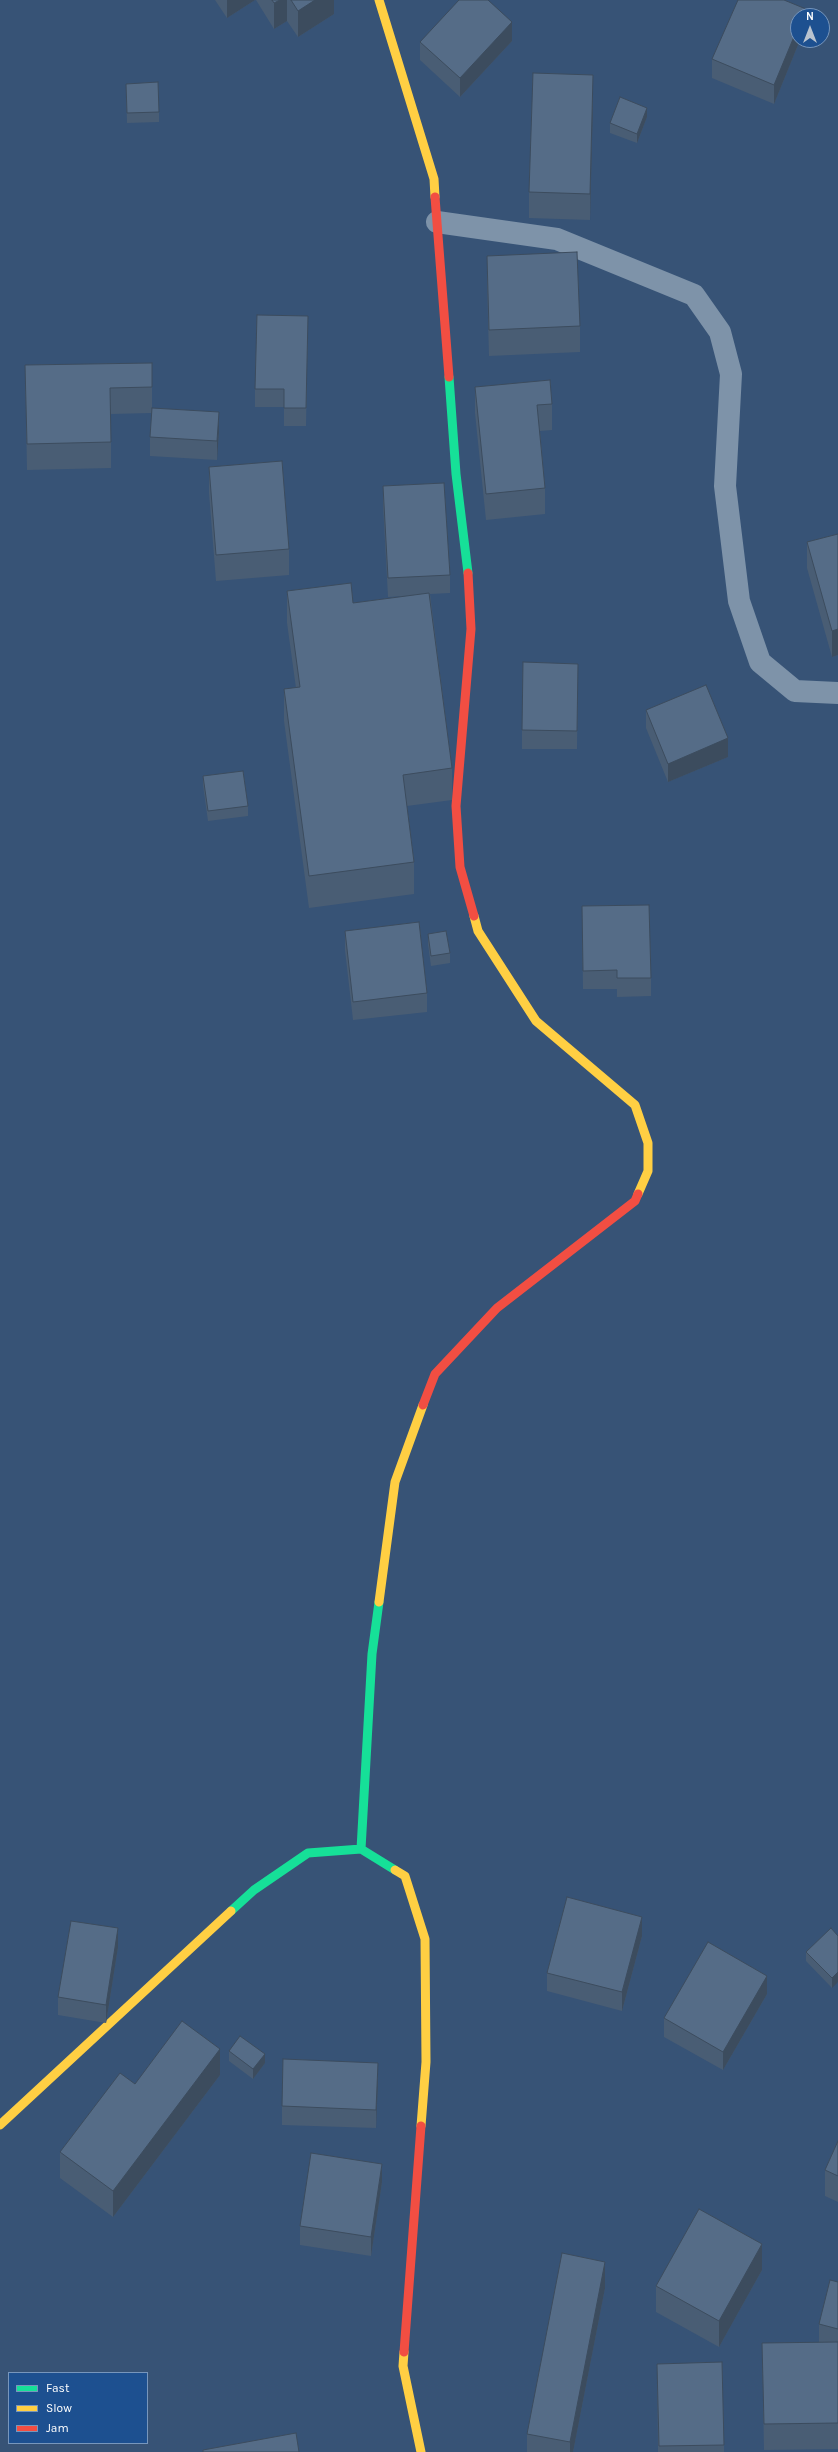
<!DOCTYPE html>
<html>
<head>
<meta charset="utf-8">
<style>
	body { margin:0 }
	#map { position:relative; width:838px; height:2452px; overflow:hidden; background:#375376; font-family:Karla,sans-serif }
	canvas { display:block }
	.legend { position:absolute; left:8px; top:2372px; width:140px; height:72px; box-sizing:border-box; background:#1d5090; border:1px solid #7796bc; margin:0; padding:5px 7px; list-style:none; font-size:12px; color:#fff }
	.legend li { display:flex; align-items:center; gap:8px; height:20px }
	.legend b { width:20px; border:1px solid #7796bc }
	.north { position:absolute; left:790px; top:8px; width:40px; height:40px; box-sizing:border-box; background:#1d5090; border:1px solid #7796bc; border-radius:50%; rotate:0deg; font-size:11px; font-weight:700; line-height:16px; text-align:center; color:#fff }
	.north::after { content:''; display:block; margin:auto; width:14px; height:18px; background:#b9c3cf; clip-path:polygon(50% 0,100% 100%,50% 72%,0 100%) }
</style>
</head>
<body>
<div id="map">
<canvas width="838" height="2452"></canvas>
<ul class="legend">
<li><b style="height:5px;background:#16e098"></b>Fast</li>
<li><b style="height:5px;background:#ffcf43"></b>Slow</li>
<li><b style="height:5px;background:#f24e42"></b>Jam</li>
</ul>
<div class="north">N</div>
</div>
<script>
const g = document.querySelector('canvas').getContext('2d');
g.lineJoin = 'round';
function shape(rows) {
  const path = new Path2D();
  for (const r of rows) {
    path.moveTo(r[0], r[1]);
    for (let i = 2; i < r.length; i += 2) path.lineTo(r[i], r[i + 1]);
  }
  return path;
}
function trace(path, color, width, dash) {
  g.strokeStyle = color;
  g.lineWidth = width;
  g.lineCap = dash ? 'butt' : 'round';
  g.setLineDash(dash || []);
  g.stroke(path);
}
function paint(path, color) {
  g.fillStyle = color;
  g.fill(path, 'evenodd');
}
const street = shape([
	[437,222,557,239,694,295,720,332,731,374,725,486,739,601,760,662,795,691,838,693]
]);
const fast = shape([
	[449,377,456,474,468,573],
	[361,1849,372,1654,379,1602],
	[231,1911,254,1890,308,1853,361,1849,395,1870]
]);
const slow = shape([
	[379,0,434,179,435,197],
	[474,916,478,931,536,1021,635,1105,648,1143,648,1171,638,1194],
	[379,1602,395,1482,423,1405],
	[395,1870,405,1876,425,1939,426,2062,421,2126],
	[0,2125,231,1911],
	[404,2352,403,2366,421,2452]
]);
const jam = shape([
	[435,197,449,377],
	[468,573,471,629,456,806,460,867,474,916],
	[423,1405,435,1374,497,1308,635,1201,638,1194],
	[404,2352,421,2126]
]);
const wall = shape([
	[215,0,255,0,227,18],
	[256,0,334,0,334,14,298,37,287,21,274,29],
	[806,16,798,40,800,40,774,104,712,78,712,59],
	[512,41,460,97,420,60,420,42],
	[126,84,159,112,159,122,127,123],
	[593,101,590,220,529,218,529,192],
	[647,117,637,143,610,133,610,123],
	[487,256,580,326,580,352,489,356,487,282],
	[308,316,306,426,284,426,284,407,255,407,255,389],
	[152,363,152,408,219,431,217,460,150,456,150,437,152,413,111,414,111,468,27,470,25,365],
	[475,387,552,404,552,430,540,431,545,488,545,514,486,520,475,413],
	[209,467,289,549,289,575,216,581,209,493],
	[383,486,450,575,450,593,430,594,452,768,452,800,407,806,414,862,414,894,309,908,284,721,284,689,296,688,287,623,287,591,353,603,406,596,388,597,383,505],
	[838,534,838,655,832,657,807,568,807,542],
	[578,664,577,749,522,749,522,730],
	[646,710,728,757,668,782,646,728],
	[203,776,248,806,248,816,208,821,203,785],
	[582,924,651,978,651,996,617,997,617,989,583,989],
	[345,931,427,993,427,1012,353,1020,345,950],
	[428,934,450,953,450,963,431,966,428,944],
	[642,1936,622,2011,547,1991,547,1973],
	[838,1936,832,1988,806,1961,806,1952],
	[118,1947,106,2023,58,2015,58,1997],
	[767,1994,723,2070,664,2037,664,2018],
	[229,2051,265,2063,253,2079,229,2061],
	[220,2075,113,2217,60,2178,60,2152,135,2084],
	[378,2081,376,2128,282,2125,282,2106],
	[838,2141,838,2202,825,2196,825,2170],
	[382,2182,371,2256,300,2245,300,2226],
	[762,2270,719,2347,656,2312,656,2286],
	[838,2282,838,2449,764,2450,762,2343,819,2343,819,2324],
	[605,2288,573,2452,527,2452,527,2434],
	[657,2364,724,2445,724,2452,658,2452]
]);
const shadedWall = shape([
	[227,0,255,0,227,18],
	[280,0,287,0,287,21,274,29,274,3],
	[315,0,334,0,334,14,298,37,298,11],
	[806,9,806,16,803,16],
	[512,22,512,41,460,97,460,78],
	[798,27,798,40,800,40,774,104,774,85],
	[593,75,593,101,590,220,590,194],
	[647,108,647,117,637,143,637,134],
	[219,412,219,431,217,460,217,441],
	[838,629,838,655,832,657,832,631],
	[728,738,728,757,668,782,668,764],
	[642,1917,642,1936,622,2011,622,1992],
	[118,1928,118,1947,106,2023,106,2005],
	[838,1972,838,1982,832,1988,832,1978],
	[767,1976,767,1994,723,2070,723,2052],
	[220,2049,220,2075,113,2217,113,2191],
	[265,2054,265,2063,253,2079,253,2069],
	[378,2063,378,2081,376,2128,376,2110],
	[382,2164,382,2182,371,2256,371,2237],
	[762,2244,762,2270,719,2347,719,2321],
	[605,2262,605,2288,573,2452,570,2452,570,2442]
]);
const building = shape([
	[272,0,280,0,274,3,272,0],
	[291,0,315,0,298,11,291,0],
	[459,0,488,0,512,22,460,78,420,42,459,0],
	[738,0,784,0,806,9,803,16,798,16,798,27,774,85,712,59,738,0],
	[533,73,593,75,590,194,529,192,533,73],
	[158,82,159,112,127,113,126,84,158,82],
	[620,97,647,108,637,134,610,123,620,97],
	[577,252,580,326,489,330,487,256,577,252],
	[257,315,308,316,306,408,284,408,284,389,255,389,257,315],
	[152,363,152,387,110,388,111,442,27,444,25,365,152,363],
	[550,380,552,404,537,405,545,488,486,494,475,387,550,380],
	[152,408,219,412,217,441,150,437,152,408],
	[282,461,289,549,216,555,209,467,282,461],
	[444,483,450,575,388,578,383,486,444,483],
	[838,534,838,629,832,631,807,542,838,534],
	[351,583,353,603,429,593,452,768,403,775,414,862,309,876,284,689,300,687,287,591,351,583],
	[523,662,578,664,577,731,522,730,523,662],
	[706,685,728,738,668,764,646,710,706,685],
	[243,771,248,806,208,811,203,776,243,771],
	[649,905,651,978,617,978,617,970,583,971,582,906,649,905],
	[419,922,427,993,353,1002,345,931,419,922],
	[446,931,450,953,431,956,428,934,446,931],
	[567,1897,642,1917,622,1992,547,1973,567,1897],
	[71,1921,118,1928,106,2005,58,1997,71,1921],
	[831,1928,838,1936,838,1972,832,1978,806,1952,831,1928],
	[708,1942,767,1976,723,2052,664,2018,708,1942],
	[182,2021,220,2049,113,2191,60,2152,120,2073,135,2084,182,2021],
	[240,2036,265,2054,253,2069,229,2051,240,2036],
	[283,2059,378,2063,376,2110,282,2106,283,2059],
	[838,2141,838,2176,825,2170,838,2141],
	[311,2153,382,2164,371,2237,300,2226,311,2153],
	[699,2209,762,2244,719,2321,656,2286,699,2209],
	[562,2253,605,2262,570,2442,527,2434,562,2253],
	[830,2280,838,2282,838,2329,819,2324,830,2280],
	[838,2342,838,2423,764,2424,762,2343,838,2342],
	[722,2362,724,2445,659,2446,657,2364,722,2362],
	[296,2433,299,2452,203,2452,203,2450,296,2433]
]);
trace(street, '#7e93a9', 22);
trace(fast, '#16e098', 9);
trace(slow, '#ffcf43', 9);
trace(jam, '#f24e42', 9);
paint(wall, '#495d74');
paint(shadedWall, '#3c4c5e');
paint(building, '#556c87');
trace(building, '#3c4c5e', 1);
</script>
</body>
</html>
